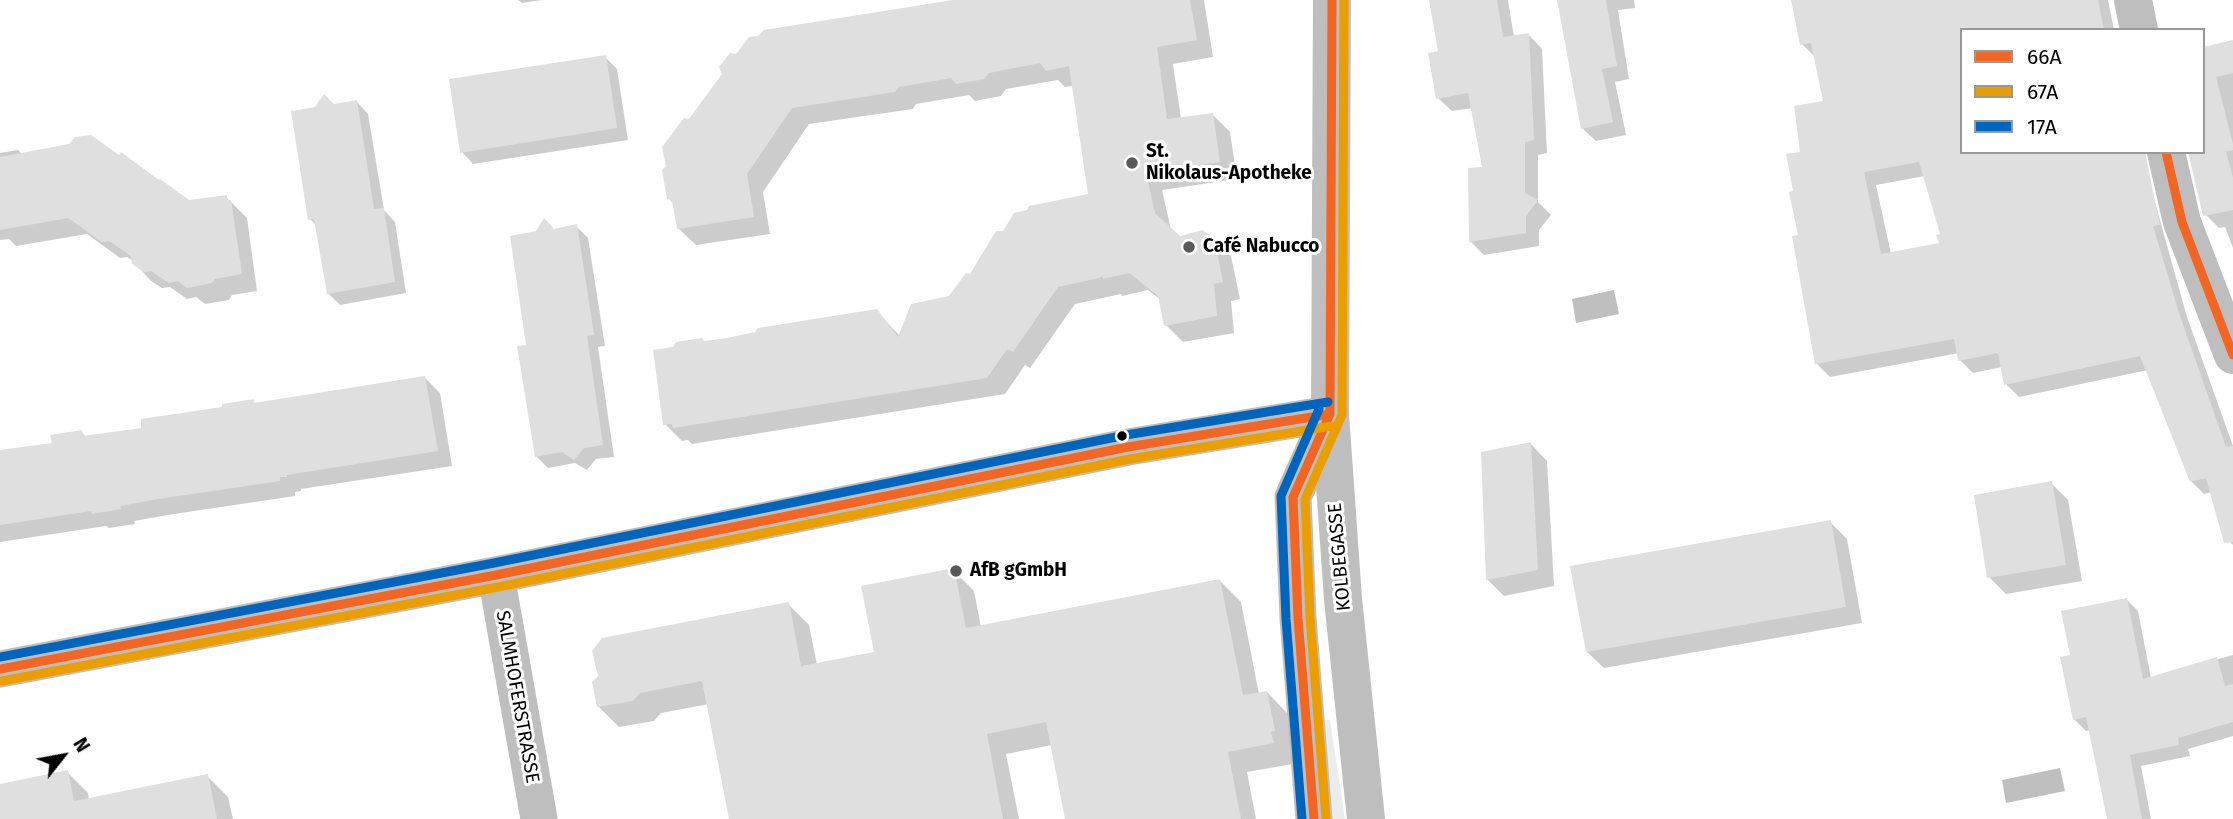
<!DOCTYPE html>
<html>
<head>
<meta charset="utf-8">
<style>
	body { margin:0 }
	#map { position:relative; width:2233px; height:819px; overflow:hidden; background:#fff; font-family:"Fira Sans",sans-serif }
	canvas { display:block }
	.legend { position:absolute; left:1960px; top:28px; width:245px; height:126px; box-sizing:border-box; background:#fff; border:2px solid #999; margin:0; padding:9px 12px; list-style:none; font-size:21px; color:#000 }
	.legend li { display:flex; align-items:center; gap:14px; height:35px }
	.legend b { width:35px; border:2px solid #999 }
	.north { position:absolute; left:28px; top:721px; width:70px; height:70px; -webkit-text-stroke:5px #fff; paint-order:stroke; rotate:59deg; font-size:19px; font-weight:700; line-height:28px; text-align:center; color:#000 }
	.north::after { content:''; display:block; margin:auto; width:24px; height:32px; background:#000; clip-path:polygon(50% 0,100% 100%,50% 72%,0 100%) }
</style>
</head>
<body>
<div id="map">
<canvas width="2233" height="819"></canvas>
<ul class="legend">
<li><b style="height:9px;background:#f26522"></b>66A</li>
<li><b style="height:9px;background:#eb9e00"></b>67A</li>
<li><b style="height:9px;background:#0065bd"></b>17A</li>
</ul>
<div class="north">N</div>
</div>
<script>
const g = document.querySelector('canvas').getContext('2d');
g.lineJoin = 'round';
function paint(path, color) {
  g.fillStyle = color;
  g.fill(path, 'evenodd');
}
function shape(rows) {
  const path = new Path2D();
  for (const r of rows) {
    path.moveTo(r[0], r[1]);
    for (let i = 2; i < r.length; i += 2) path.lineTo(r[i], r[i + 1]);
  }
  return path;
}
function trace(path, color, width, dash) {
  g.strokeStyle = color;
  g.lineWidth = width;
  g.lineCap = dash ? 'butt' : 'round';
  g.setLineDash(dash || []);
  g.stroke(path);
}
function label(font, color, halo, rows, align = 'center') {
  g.font = font + ' "Fira Sans",sans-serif';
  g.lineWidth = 6;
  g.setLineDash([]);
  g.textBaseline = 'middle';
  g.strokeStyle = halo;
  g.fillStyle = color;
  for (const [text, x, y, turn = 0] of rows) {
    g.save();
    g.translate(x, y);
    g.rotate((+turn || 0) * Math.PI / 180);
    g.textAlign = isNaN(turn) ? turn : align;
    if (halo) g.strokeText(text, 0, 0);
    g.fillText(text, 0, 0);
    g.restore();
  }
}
const green = shape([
	[1319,720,1330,720,1345,819,1326,819]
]);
const water = shape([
	[1614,290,1619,314,1576,323,1572,299],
	[2060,768,2065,791,2006,803,2002,780]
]);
const shadow = shape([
	[518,0,542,0,522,3],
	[965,0,1204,0,1213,57,1173,64,1181,119,1212,114,1230,132,1237,179,1162,190,1171,230,1180,237,1213,238,1231,256,1240,299,1231,301,1234,333,1183,342,1166,325,1161,300,1148,290,1122,296,1121,294,1075,304,1030,368,1025,365,1005,394,692,444,688,440,682,441,665,424,705,343,876,311,900,336,950,298,971,276,1004,233,1090,196,1073,86,1065,87,1058,80,1006,89,1001,96,975,101,969,95,916,104,913,109,809,124,763,192,770,234,696,245,678,228,674,204,669,199,690,120,737,56],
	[1431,0,1508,0,1514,37,1529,35,1542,49,1547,153,1538,155,1538,202,1551,215,1539,230,1539,246,1484,255,1470,241,1484,169,1473,108,1452,111,1438,98,1440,53],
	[1558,0,1634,0,1635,8,1618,10,1629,79,1615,82,1626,135,1596,141,1582,128],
	[1794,0,2108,0,2114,30,1962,30,1962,152,2141,152,2187,317,2233,446,2233,545,2223,535,2212,492,2204,494,2191,481,2148,370,2019,397,2006,384,2002,367,1973,373,1960,360,1959,353,1830,377,1817,364,1795,193,1802,153,1825,102,1815,57,1802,44],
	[1925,176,1943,235,1941,245,1891,254,1876,185],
	[2233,42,2233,248,2225,227,2219,228,2206,215,2203,152,2203,49],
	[605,57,617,69,628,140,473,164,462,152],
	[357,102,368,114,384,210,395,222,406,293,340,305,328,293,317,226,310,219,333,106],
	[18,150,23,155,189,202,226,197,247,218,257,291,232,295,229,300,205,304,196,297,187,299,170,287,162,288,151,281,133,261,127,257,120,258,87,234,16,246,9,239,0,240,0,153],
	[576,226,588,238,605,346,598,347,614,457,596,459,587,470,575,463,548,468,536,456,528,347,553,230],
	[425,378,440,393,452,466,301,489,301,491,295,492,295,496,174,514,134,521,135,524,109,528,106,526,0,542,0,452,55,445,81,432,87,438,143,429,253,401,256,404],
	[1531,444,1547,461,1554,586,1504,596,1487,579],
	[2051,483,2068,500,2082,581,2006,594,1989,577],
	[1830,522,1847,539,1862,623,1604,668,1587,652],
	[953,570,974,591,981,627,1220,581,1241,602,1259,694,1267,692,1287,713,1293,764,1247,772,1256,819,1066,819,1052,745,1006,754,1019,819,731,819,709,704,661,713,654,721,619,727,598,706,788,604,809,625,817,665,876,654],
	[2126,599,2138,611,2151,678,2233,655,2233,736,2188,749,2190,756,2141,766,2151,819,2109,819,2091,730,2086,731,2074,719,2072,656],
	[67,772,88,793,89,800,207,776,228,797,233,819,0,819,0,785]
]);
const building = shape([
	[953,0,1190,0,1197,40,1157,47,1167,119,1213,113,1220,162,1146,173,1155,213,1180,236,1202,230,1214,237,1223,282,1214,284,1217,316,1164,326,1158,296,1129,273,1103,279,1103,277,1058,287,1013,352,1007,349,987,378,673,428,672,424,663,425,653,350,673,347,676,342,702,338,705,341,727,338,755,332,758,328,877,309,898,337,911,304,949,296,966,273,970,274,996,231,1003,231,1014,213,1027,210,1029,206,1088,194,1069,66,1046,71,1040,63,989,73,984,79,956,84,951,78,899,87,895,92,792,108,747,174,754,217,677,229,672,201,667,199,662,170,666,166,662,147,684,118,689,119,722,74,719,67,730,53,736,54,749,37,758,36,764,30],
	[1429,0,1497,0,1503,37,1529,33,1534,140,1525,142,1525,193,1538,200,1526,216,1526,233,1469,242,1468,168,1482,167,1468,93,1436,99,1428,53,1438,51],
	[1557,0,1606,0,1617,66,1602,69,1613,122,1581,129],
	[1791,0,2098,0,2104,30,1962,30,1962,152,2145,152,2160,225,2153,226,2179,313,2226,447,2233,446,2233,542,2224,543,2206,478,2190,482,2140,356,2004,385,1998,353,1958,361,1954,339,1815,364,1792,236,1798,235,1789,192,1793,191,1786,154,1800,152,1794,106,1823,101,1811,43,1800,45],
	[1919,162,1940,234,1936,235,1939,243,1881,254,1864,172],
	[2233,40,2233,73,2216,77,2233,144,2233,150,2224,152,2226,152,2233,178,2233,210,2203,216,2188,152,2203,152,2203,47],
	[606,55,617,128,460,153,449,79],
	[324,94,334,104,357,100,374,209,384,208,395,282,327,294,314,219,308,220,291,111,315,107],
	[91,135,119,155,121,152,159,180,160,179,189,200,227,195,227,200,231,200,242,274,215,279,212,283,187,288,178,281,169,283,151,271,144,272,132,264,131,256,109,241,102,242,68,218,0,230,0,157,69,144,75,137],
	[544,218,554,229,577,224,594,335,587,336,603,445,584,448,574,460,562,452,535,457,517,346,526,345,510,236,536,231],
	[425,376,438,451,287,475,287,477,280,477,280,481,158,499,120,506,121,509,92,514,91,511,0,525,0,450,52,443,50,435,82,430,83,436,141,428,141,419,222,407,222,404,254,399,254,403],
	[1531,442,1538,570,1486,580,1481,452],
	[2052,481,2066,565,1987,578,1974,495],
	[1831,520,1846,607,1586,652,1570,566],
	[954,568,966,628,1220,579,1243,695,1267,691,1275,731,1271,732,1274,743,1228,752,1241,819,1065,819,1046,722,987,734,1003,819,729,819,702,681,640,693,633,701,597,707,592,682,598,676,592,651,602,638,789,602,801,666,874,652,861,586],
	[2127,598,2143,679,2217,657,2225,686,2233,684,2233,722,2178,738,2179,745,2130,755,2142,819,2107,819,2086,717,2073,720,2060,657,2070,655,2061,611],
	[68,770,74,801,208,774,217,819,0,819,0,784]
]);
const minor = shape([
	[496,575,539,819],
	[0,669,496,575,1128,447,1330,414],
	[1314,819,1298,618,1293,497,1330,414]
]);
const major = shape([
	[1332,0,1330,414,1343,599,1366,819],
	[2133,0,2139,30],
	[2166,152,2182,222,2233,355]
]);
const bus1 = shape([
	[2166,152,2182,222,2233,355],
	[0,669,496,575,1128,447,1330,414],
	[1314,819,1298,618,1293,497,1330,414,1332,0]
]);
const bus2 = shape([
	[2,681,498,587,1130,459,1332,426],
	[1326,818,1310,617,1305,499,1342,415,1344,0]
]);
const bus3 = shape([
	[0,657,494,563,1126,435,1328,402],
	[1302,819,1286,619,1281,496,1319,409]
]);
const markers = [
	[1132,163,7,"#595959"],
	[1189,247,7,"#595959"],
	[1122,436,6,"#000"],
	[956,571,7,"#595959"]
];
const poiNames = [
	["St.",1146,152],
	["Nikolaus-Apotheke",1146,174],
	["Café Nabucco",1203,247],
	["AfB gGmbH",970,571]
];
const streetNames = [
	["KOLBEGASSE",1340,557,-95],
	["SALMHOFERSTRASSE",517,697,80]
];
paint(green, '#ececec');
paint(water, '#bfbfbf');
paint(shadow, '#0003');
paint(building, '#dfdfdf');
trace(minor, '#bebebe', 37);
trace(major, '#bebebe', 38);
trace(bus1, '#f26522', 9);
trace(bus2, '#eb9e00', 9);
trace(bus3, '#0065bd', 9);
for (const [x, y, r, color] of markers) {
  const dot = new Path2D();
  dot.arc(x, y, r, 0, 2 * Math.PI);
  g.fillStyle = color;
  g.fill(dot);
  trace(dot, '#fff', 2.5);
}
label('bold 19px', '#000', '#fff', poiNames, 'left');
label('19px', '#000', '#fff', streetNames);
</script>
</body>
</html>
